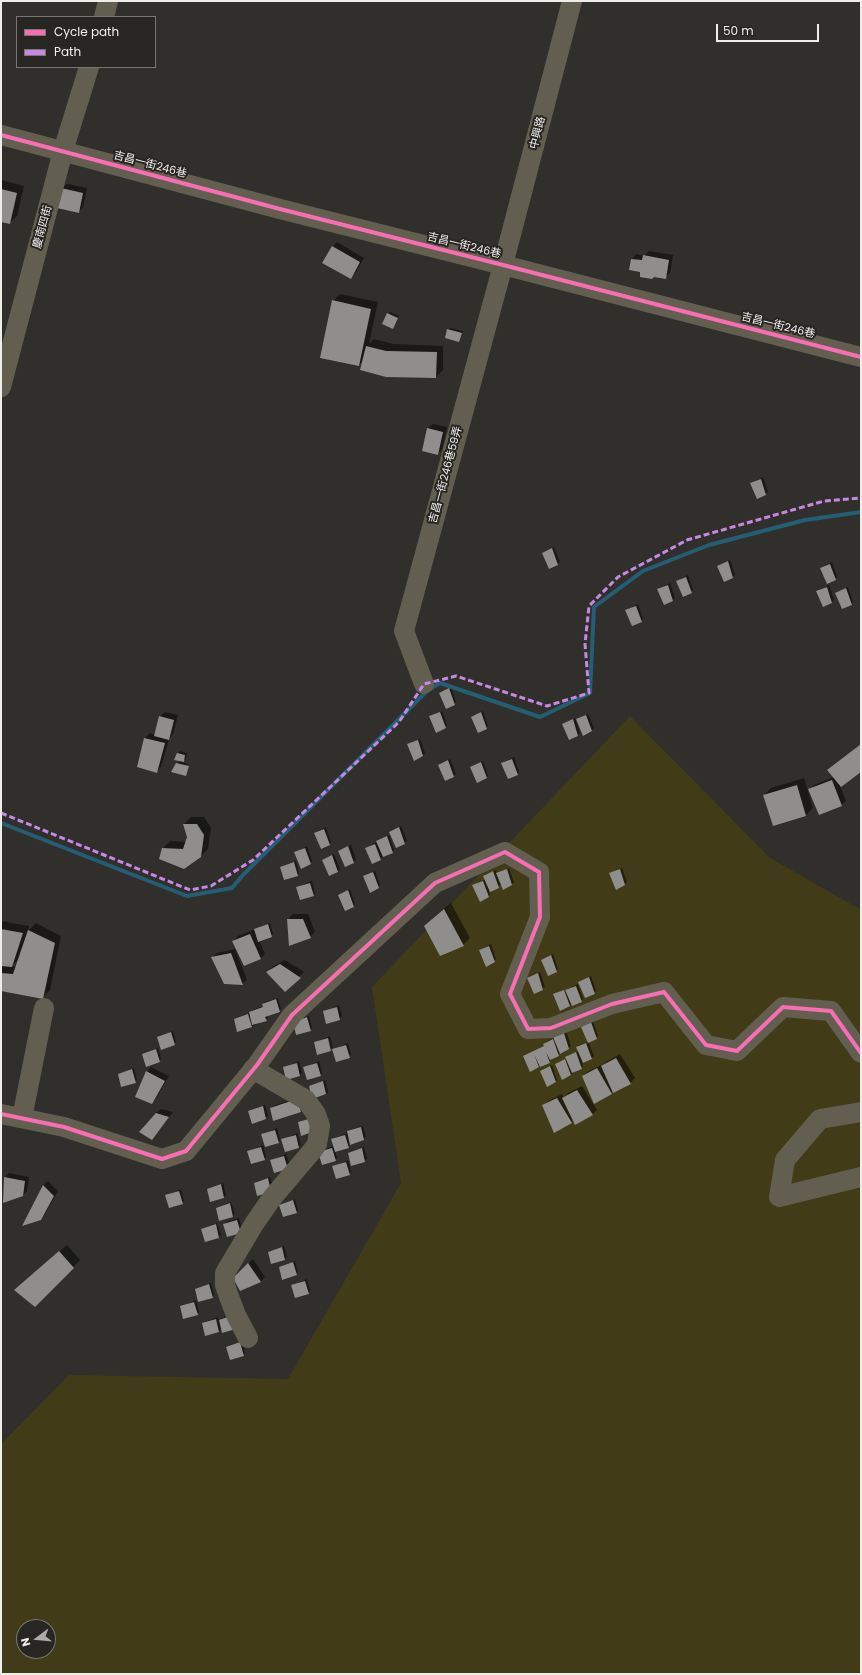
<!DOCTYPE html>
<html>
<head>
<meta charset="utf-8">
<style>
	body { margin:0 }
	#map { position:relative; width:862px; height:1675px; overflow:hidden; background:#302f2c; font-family:Poppins,sans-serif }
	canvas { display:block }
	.frame { position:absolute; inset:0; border:2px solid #eeeeea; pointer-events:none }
	.legend { position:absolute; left:16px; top:16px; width:140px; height:52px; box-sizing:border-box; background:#272622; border:1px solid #777672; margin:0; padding:5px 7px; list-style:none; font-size:12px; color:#eeeeea }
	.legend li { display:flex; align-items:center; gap:8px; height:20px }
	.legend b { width:20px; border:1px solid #777672 }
	.north { position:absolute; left:16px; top:1619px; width:40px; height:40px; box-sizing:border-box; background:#272622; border:1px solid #777672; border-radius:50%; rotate:254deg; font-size:11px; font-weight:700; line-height:16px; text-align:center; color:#eeeeea }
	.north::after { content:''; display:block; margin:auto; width:14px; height:18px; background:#acaba8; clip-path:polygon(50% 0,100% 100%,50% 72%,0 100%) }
	.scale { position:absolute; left:716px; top:24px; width:103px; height:18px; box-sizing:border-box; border:2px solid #eeeeea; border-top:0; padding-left:5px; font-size:12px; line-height:14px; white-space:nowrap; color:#eeeeea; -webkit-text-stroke:3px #272622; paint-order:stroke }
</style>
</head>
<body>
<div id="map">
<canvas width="862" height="1675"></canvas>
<div class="frame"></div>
<ul class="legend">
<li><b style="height:5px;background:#f96db3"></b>Cycle path</li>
<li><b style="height:5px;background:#c787e3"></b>Path</li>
</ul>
<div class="north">N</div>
<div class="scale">50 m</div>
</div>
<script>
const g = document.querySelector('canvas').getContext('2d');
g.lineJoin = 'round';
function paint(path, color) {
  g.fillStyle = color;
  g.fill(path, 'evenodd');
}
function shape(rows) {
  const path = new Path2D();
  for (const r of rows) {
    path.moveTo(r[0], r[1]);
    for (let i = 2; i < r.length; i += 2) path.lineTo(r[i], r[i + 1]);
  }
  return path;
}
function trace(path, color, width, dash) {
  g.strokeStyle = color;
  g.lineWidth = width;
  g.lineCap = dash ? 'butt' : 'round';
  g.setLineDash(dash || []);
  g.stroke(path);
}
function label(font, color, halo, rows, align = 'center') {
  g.font = font + ' Poppins,"Noto Sans TC",sans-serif';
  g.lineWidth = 4;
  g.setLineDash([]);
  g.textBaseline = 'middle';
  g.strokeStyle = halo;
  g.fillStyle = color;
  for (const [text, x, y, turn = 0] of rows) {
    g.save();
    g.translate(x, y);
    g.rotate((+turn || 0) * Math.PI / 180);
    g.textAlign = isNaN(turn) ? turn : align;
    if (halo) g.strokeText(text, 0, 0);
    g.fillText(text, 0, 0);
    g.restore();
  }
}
const green = shape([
	[630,716,770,858,861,910,861,1674,1,1674,1,1444,69,1375,288,1379,401,1183,372,987],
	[24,1627,48,1627,48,1651,24,1651]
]);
const shadow = shape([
	[1,180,24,186,17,216,9,223,1,221],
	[67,184,87,188,83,207,79,212,62,188],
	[337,242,364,258,355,273,350,278,332,247],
	[649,251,673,255,670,273,665,277,642,272,632,259,636,254,644,256],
	[340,294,378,302,369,344,374,339,393,344,443,346,443,370,436,377,363,361,359,365,333,301],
	[390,312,399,316,393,328,388,314],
	[450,328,463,331,459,341,448,330],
	[433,424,447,427,442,449,438,454,428,428],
	[763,477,768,492,758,498,752,483],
	[554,547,560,562,550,568,543,553],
	[730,560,735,575,725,581,718,566],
	[832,562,837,577,835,579,821,568],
	[688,575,693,590,691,592,677,581],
	[670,583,675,598,665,604,658,589],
	[829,585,834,600,824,606,817,591],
	[848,587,853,602,851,604,837,593],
	[638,604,643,619,641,621,627,610],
	[451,687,456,702,454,704,440,693],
	[442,711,447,725,445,727,431,717],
	[483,711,488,726,486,728,472,717],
	[165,712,178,715,173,734,169,739,161,767,156,772,138,767,145,738,150,733,155,735,160,716],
	[588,714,594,728,592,730,577,720],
	[575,718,580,733,570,739,563,724],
	[420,739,425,753,423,755,408,745],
	[861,744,861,771,840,786,846,801,841,805,810,789,814,785,834,777,828,770],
	[180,751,187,753,186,759,182,762,188,764,186,775,177,764,181,760,178,754],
	[514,757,519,772,517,774,503,763],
	[450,759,456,774,445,780,439,765],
	[483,761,488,776,486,778,472,767],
	[804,778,813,808,806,815,764,795,771,788],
	[191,817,204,817,211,828,208,849,200,857,162,849,170,841,186,842,188,838,184,824],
	[401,826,407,841,396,847,390,832],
	[326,827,331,842,329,844,315,833],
	[389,835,394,850,380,859,366,848],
	[351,845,356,860,346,866,339,851],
	[307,846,312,861,310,863,295,853],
	[334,854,340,869,337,871,323,860],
	[296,861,299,873,297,875,281,867],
	[509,868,514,882,512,884,502,884,489,891,490,894,488,897,476,884,486,879,484,876,486,874,496,870,497,874],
	[622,868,627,882,625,884,610,874],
	[375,871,380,885,378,887,364,877],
	[312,881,315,893,313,895,297,887],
	[350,889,355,904,353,906,339,895],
	[451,903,470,938,463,945,432,919],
	[293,914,308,914,315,932,310,937,288,919],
	[1,921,29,926,28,931,36,923,61,936,50,990,43,997,1,990],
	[19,959,17,967,11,966],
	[270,923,273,934,259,940,265,954,261,958,233,941,238,936],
	[491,944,496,959,494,961,480,950],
	[235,949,247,980,242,984,212,957,217,953],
	[553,954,558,969,556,971,542,960],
	[285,960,304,972,285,990,268,972,272,967],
	[540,972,545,987,535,993,528,978],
	[591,976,596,991,594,993,580,982],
	[578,984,583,999,581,1001,572,1003,569,1005,555,995],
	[278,998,281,1009,267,1015,268,1018,266,1020,251,1027,235,1019,250,1013,252,1010,264,1006,263,1004,265,1002],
	[339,1005,342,1017,327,1023,324,1012],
	[309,1016,312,1028,310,1030,296,1020],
	[593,1021,598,1036,588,1041,594,1056,582,1063,583,1066,581,1068,570,1075,556,1064,579,1051,577,1047,579,1045,588,1042,582,1027],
	[173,1031,176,1042,174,1044,159,1037],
	[566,1031,571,1046,551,1058,549,1062,539,1067,524,1056,545,1046,544,1044,546,1042],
	[330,1036,333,1049,348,1043,351,1055,336,1061,333,1048,318,1054,315,1042],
	[158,1048,161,1059,159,1061,144,1054],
	[620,1054,635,1078,630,1083,611,1093,583,1076,587,1072,601,1065,602,1066,606,1062],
	[299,1061,302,1073,300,1075,284,1068],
	[319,1061,322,1073,320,1075,304,1068],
	[552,1065,557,1080,555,1082,541,1071],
	[151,1067,169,1076,156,1098,151,1103,147,1072],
	[134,1068,137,1080,135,1082,119,1074],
	[325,1080,328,1092,326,1094,310,1086],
	[582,1086,597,1110,592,1115,574,1120,571,1122,543,1106,548,1101,562,1094,564,1098,568,1093],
	[299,1097,302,1109,300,1111,271,1108,273,1106],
	[265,1105,268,1116,265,1118,250,1111],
	[161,1109,173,1112,156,1134,156,1113],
	[363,1126,366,1137,350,1144,348,1147,335,1151,337,1158,335,1160,321,1151,334,1146,332,1140,335,1138,348,1133,350,1130],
	[277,1128,280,1140,278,1142,262,1135],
	[297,1133,301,1145,298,1147,283,1140],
	[263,1145,266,1157,264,1159,248,1152],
	[364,1147,367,1159,352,1165,349,1153],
	[286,1154,290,1166,287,1168,272,1161],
	[348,1160,351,1172,349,1174,333,1167],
	[9,1173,29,1177,27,1191,22,1196,5,1178],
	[270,1177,273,1189,255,1183,257,1181],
	[48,1181,58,1191,45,1214,41,1219,24,1224,43,1185],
	[223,1183,226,1195,224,1197,208,1189],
	[181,1189,184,1201,182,1203,166,1196],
	[295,1199,298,1210,296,1212,280,1205],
	[231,1202,235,1214,233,1216,217,1208],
	[239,1218,242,1230,224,1224,226,1222],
	[217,1223,221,1235,219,1237,203,1229],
	[67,1245,80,1260,35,1306,15,1290],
	[284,1246,287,1257,285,1259,269,1252],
	[253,1259,265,1277,261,1281,240,1289,234,1279],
	[295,1261,298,1272,296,1275,280,1267],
	[307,1279,310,1291,308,1293,292,1286],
	[211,1283,214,1295,212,1297,196,1289],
	[196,1300,199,1312,197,1314,181,1307],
	[235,1314,219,1331,206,1335,203,1324,205,1322,218,1317,219,1321,222,1318],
	[242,1341,245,1353,243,1355,227,1347]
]);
const stream = shape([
	[1,823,187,896,232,888,243,875,427,691,440,683,540,717,590,693,594,607,643,571,709,545,805,520,861,512]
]);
const building = shape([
	[61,188,83,193,79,213,57,208],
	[1,189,17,193,10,224,1,222],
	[332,246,360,262,351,279,322,263],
	[643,255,669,260,666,279,654,277,652,279,640,277,640,272,629,270,631,259,642,260],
	[332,300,371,309,359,366,320,358],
	[387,313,398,318,393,329,382,324],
	[447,329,462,333,459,342,445,338],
	[366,346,386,351,437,352,436,378,386,377,360,370],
	[427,428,443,432,438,455,422,451],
	[761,479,766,495,757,499,750,483],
	[552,548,558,565,549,569,542,553],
	[728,561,733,578,724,582,717,566],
	[830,564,836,580,827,584,820,568],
	[686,577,692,593,683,597,676,581],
	[668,585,673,601,664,605,657,589],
	[827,587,832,603,823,607,816,591],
	[846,588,852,605,842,609,835,593],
	[636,606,642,622,632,626,625,610],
	[449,688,455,705,446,709,439,693],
	[440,712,446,728,436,733,429,716],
	[481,712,487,729,478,733,471,717],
	[586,715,592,731,583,736,576,719],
	[159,716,174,720,169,740,154,736],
	[573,719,578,736,569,740,562,724],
	[144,738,165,743,157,773,137,767],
	[418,740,423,756,414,761,407,744],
	[861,744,861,772,841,787,827,770],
	[177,753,185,755,184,762,174,760],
	[512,759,518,775,508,779,501,763],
	[448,760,454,777,445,781,438,765],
	[481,762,487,778,477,783,470,767],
	[176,763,189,766,186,776,171,772],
	[832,780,842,806,819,815,808,789],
	[797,785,806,816,773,826,763,795],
	[183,824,197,824,204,835,201,857,184,869,159,859,162,848,183,849,187,837],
	[399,827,405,844,396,848,389,832],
	[324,829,330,845,321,849,314,833],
	[387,836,393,853,383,857,376,841],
	[375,844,381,860,372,864,365,848],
	[348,846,354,863,345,867,338,851],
	[305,848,311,864,301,869,294,852],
	[332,855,338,872,329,876,322,860],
	[294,862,298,876,284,880,280,867],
	[507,869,512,885,503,890,496,873],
	[620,869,625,885,616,890,609,873],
	[493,871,499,888,490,892,483,876],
	[373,872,379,888,370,893,363,876],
	[483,881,489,897,480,902,472,885],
	[310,883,314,896,300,900,296,887],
	[348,890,354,907,345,911,338,895],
	[444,909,464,946,440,956,424,926],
	[287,919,303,919,311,938,289,946],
	[268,924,272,937,258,942,254,929],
	[1,929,23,933,12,967,1,966],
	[28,930,55,943,43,999,1,991,1,973,13,974],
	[250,934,261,959,244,966,232,941],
	[489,946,495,962,486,967,479,950],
	[231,953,243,985,224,984,211,957],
	[551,955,557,972,548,976,541,960],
	[280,964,301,978,285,992,266,972],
	[538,973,543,990,534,994,527,978],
	[589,977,595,994,585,998,578,982],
	[576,986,582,1002,572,1006,565,990],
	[564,990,570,1006,560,1011,553,994],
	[276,999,280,1012,265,1017,267,1021,252,1025,249,1012,263,1007,262,1004],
	[337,1007,340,1020,326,1024,323,1011],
	[248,1014,252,1027,237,1032,234,1019],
	[307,1017,311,1031,296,1035,293,1022],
	[591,1022,597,1039,588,1043,581,1027],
	[171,1032,175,1045,161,1050,157,1037],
	[564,1033,569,1049,560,1054,553,1037],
	[328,1038,331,1051,317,1055,314,1042],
	[553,1039,559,1056,550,1060,546,1052,550,1063,540,1067,534,1054,539,1067,530,1072,523,1056,544,1046,543,1044],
	[586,1043,592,1059,583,1063,576,1047],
	[346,1045,350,1058,336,1062,332,1049],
	[156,1049,160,1062,146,1067,142,1054],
	[576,1052,582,1069,572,1073,565,1057],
	[616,1058,631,1084,613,1093,601,1066],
	[565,1059,571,1075,562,1080,555,1064],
	[297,1063,300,1076,286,1080,283,1067],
	[317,1063,321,1076,307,1080,303,1067],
	[550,1066,556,1082,547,1087,540,1071],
	[597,1068,612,1094,594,1104,582,1076],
	[132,1069,136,1083,121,1087,118,1074],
	[146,1071,165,1081,152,1104,135,1097],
	[323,1081,326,1094,312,1099,309,1086],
	[577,1090,593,1115,575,1125,562,1098],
	[557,1098,572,1123,554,1133,542,1105],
	[297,1099,301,1112,273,1121,270,1108],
	[263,1106,266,1119,252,1124,248,1111],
	[156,1113,169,1117,152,1140,139,1132],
	[312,1118,315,1131,301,1136,298,1122],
	[361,1127,364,1140,350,1145,347,1131],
	[275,1130,279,1143,265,1147,261,1134],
	[296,1135,299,1148,285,1152,281,1139],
	[345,1135,349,1148,335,1152,331,1139],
	[261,1147,265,1160,251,1164,247,1151],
	[332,1148,336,1161,322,1165,318,1152],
	[362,1148,365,1162,351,1166,348,1153],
	[284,1156,288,1169,274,1173,270,1160],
	[346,1162,350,1175,336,1179,332,1166],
	[4,1177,25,1181,23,1196,3,1203],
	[268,1178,271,1192,257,1196,254,1183],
	[221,1184,224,1198,210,1202,207,1189],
	[43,1185,54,1196,41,1220,22,1226],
	[179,1191,183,1204,169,1208,165,1195],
	[293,1200,297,1213,283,1217,279,1205],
	[230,1203,233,1217,219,1221,216,1208],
	[237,1220,241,1233,227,1237,223,1224],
	[216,1224,219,1238,205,1242,201,1229],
	[282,1247,285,1260,271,1264,268,1252],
	[59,1251,74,1268,35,1307,14,1290],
	[293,1262,297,1275,282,1280,279,1267],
	[248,1263,261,1282,240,1291,233,1278],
	[305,1281,309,1294,295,1298,291,1285],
	[209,1284,213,1298,198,1302,195,1289],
	[194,1302,198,1315,183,1319,180,1306],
	[233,1315,236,1329,222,1333,219,1320],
	[216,1319,219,1332,205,1336,202,1323],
	[240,1342,244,1356,230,1360,226,1347]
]);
const minor = shape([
	[104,17,108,1],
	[1,135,280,209,503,265,861,357],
	[1,387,63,151,89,67],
	[424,684,404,631,503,265,572,1],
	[861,1112,820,1119,785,1160,779,1197,861,1177],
	[1,1114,64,1127,162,1159,186,1151,257,1065,292,1015,435,883,505,852,539,872,540,917,510,994,528,1029,551,1028,612,1004,664,992,706,1045,737,1051,783,1007,831,1011,861,1053],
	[22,1118,44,1008],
	[248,1338,236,1315,228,1294,225,1285,225,1273,254,1224,272,1198,312,1151,317,1144,320,1126,316,1114,306,1100,253,1069]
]);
const quiet = shape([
	[1,813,190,890,211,886,253,860,399,722,424,684,456,676,547,706,589,693,585,644,589,606,618,577,687,540,824,501,861,498]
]);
const cycleway = shape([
	[1,135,280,209,503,265,861,357],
	[1,1114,64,1127,162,1159,186,1151,257,1065,292,1015,435,883,505,852,539,872,540,917,510,994,528,1029,551,1028,612,1004,664,992,706,1045,737,1051,783,1007,831,1011,861,1053]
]);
const streetNames = [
	["中興路",538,133,-76],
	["吉昌一街246巷",150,165,15],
	["慶南四街",43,227,-75],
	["吉昌一街246巷",464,246,14],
	["吉昌一街246巷",778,326,14],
	["吉昌一街246巷59弄",446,475,-75]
];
paint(green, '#423b18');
paint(shadow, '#0007');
trace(stream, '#245e74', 4);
paint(building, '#8f8e8c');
trace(minor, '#625f51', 20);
trace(quiet, '#c787e3', 3, [6, 3]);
trace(cycleway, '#f96db3', 4);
label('11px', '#eeeeea', '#272622', streetNames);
</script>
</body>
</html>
